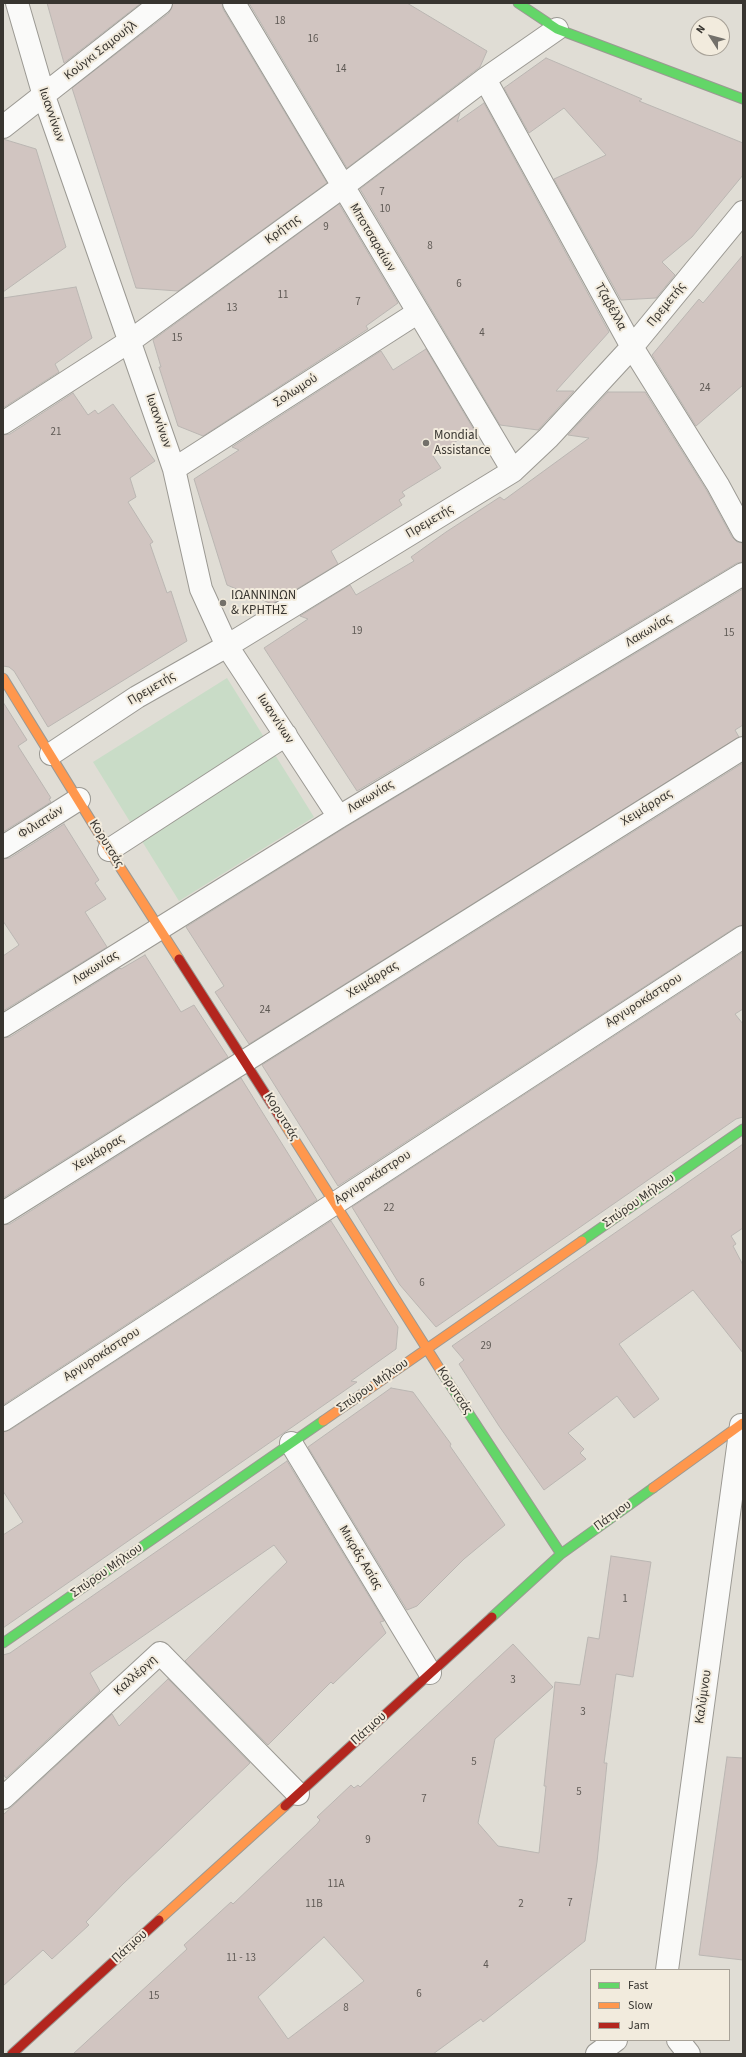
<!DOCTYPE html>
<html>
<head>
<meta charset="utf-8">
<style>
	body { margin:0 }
	#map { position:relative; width:746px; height:2057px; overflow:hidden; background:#e0ddd5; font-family:"Source Sans 3",sans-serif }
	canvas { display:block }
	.frame { position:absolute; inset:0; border:4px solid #383530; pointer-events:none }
	.legend { position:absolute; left:590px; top:1969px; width:140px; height:72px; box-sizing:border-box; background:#f2ebdd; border:1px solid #a8a298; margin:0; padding:5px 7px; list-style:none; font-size:12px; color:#383530 }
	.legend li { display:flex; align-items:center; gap:8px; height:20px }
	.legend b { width:20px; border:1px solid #a8a298 }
	.north { position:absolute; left:690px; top:16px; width:40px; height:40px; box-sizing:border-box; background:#f2ebdd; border:1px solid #a8a298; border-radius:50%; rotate:306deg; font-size:11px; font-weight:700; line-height:16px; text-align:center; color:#383530 }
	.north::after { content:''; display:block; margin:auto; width:14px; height:18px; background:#73706a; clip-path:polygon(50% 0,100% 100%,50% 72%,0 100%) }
</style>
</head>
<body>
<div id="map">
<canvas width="746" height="2057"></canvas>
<div class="frame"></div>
<ul class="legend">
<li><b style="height:5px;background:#63d668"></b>Fast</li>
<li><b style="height:5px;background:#ff974d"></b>Slow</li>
<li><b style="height:5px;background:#b3261e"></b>Jam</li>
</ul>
<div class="north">N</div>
</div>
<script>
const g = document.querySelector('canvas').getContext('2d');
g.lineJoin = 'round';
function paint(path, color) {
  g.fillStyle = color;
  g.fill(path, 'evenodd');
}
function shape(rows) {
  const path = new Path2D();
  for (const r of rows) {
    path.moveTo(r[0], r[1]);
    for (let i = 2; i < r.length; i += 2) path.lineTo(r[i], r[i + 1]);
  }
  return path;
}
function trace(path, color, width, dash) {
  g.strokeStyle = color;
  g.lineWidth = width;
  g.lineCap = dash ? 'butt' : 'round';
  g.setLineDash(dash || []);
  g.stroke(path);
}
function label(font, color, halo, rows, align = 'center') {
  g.font = font + ' "Source Sans 3",sans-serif';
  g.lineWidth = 4;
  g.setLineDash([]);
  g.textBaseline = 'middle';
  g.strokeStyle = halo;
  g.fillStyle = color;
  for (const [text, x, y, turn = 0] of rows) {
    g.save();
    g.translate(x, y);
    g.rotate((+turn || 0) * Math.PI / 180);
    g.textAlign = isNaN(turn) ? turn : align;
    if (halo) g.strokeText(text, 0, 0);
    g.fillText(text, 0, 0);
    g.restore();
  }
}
const green = shape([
	[227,678,314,817,179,901,93,762]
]);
const building = shape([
	[47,3,141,3,64,63,47,3],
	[173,3,222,3,223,9,327,183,178,291,136,288,72,88,169,13,173,3],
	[249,3,407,3,487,51,480,67,347,168,249,3],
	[546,58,642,99,639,101,743,143,743,175,692,237,662,262,675,275,656,298,621,300,554,179,606,155,564,108,529,133,504,88,546,58],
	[484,103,609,332,556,391,574,391,538,430,500,425,360,189,460,113,457,122,484,103],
	[3,139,36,149,66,247,3,292,3,139],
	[339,204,398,303,366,326,368,329,203,436,178,426,159,367,161,367,153,340,339,204],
	[743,255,743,385,696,426,652,355,699,299,703,303,743,255],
	[76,287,92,338,55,364,59,372,3,408,3,298,76,287],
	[426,349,474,430,433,456,441,468,402,492,405,496,399,500,402,505,331,551,338,564,272,604,227,585,194,479,239,450,232,447,381,351,393,370,426,349],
	[608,392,645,392,707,491,732,537,737,542,743,543,743,562,737,563,357,791,264,648,308,619,300,616,350,585,356,595,414,561,411,557,446,532,500,497,504,500,589,438,568,435,608,392],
	[73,393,88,415,95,410,98,414,113,404,155,461,130,478,136,497,128,502,153,542,150,544,167,593,171,591,187,641,48,727,14,671,9,667,3,666,3,435,10,434,73,393],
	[743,589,743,725,735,730,739,737,249,1044,215,992,224,986,186,927,351,824,743,589],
	[3,702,27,740,18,746,51,798,49,799,51,802,3,832,3,702],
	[743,763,743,925,736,927,338,1186,262,1065,743,763],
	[64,824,99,880,95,883,106,899,85,912,107,947,3,1011,3,956,19,945,3,921,3,859,10,858,64,824],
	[743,952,743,1009,735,1014,743,1024,743,1117,736,1119,436,1327,400,1285,352,1207,743,952],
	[145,955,181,1012,194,1005,228,1057,3,1198,3,1038,10,1037,120,968,121,969,145,955],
	[241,1078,317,1200,3,1405,3,1225,10,1224,241,1078],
	[743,1144,743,1228,731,1236,736,1244,733,1246,743,1265,743,1353,693,1290,619,1344,659,1399,634,1418,617,1396,568,1433,584,1449,580,1453,586,1459,544,1490,499,1426,459,1364,464,1360,452,1346,743,1144],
	[331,1221,398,1327,396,1349,351,1381,357,1382,3,1628,3,1535,23,1522,3,1491,3,1432,10,1430,331,1221],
	[391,1388,413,1392,451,1444,450,1446,505,1525,464,1559,417,1606,407,1610,308,1447,391,1388],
	[287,1461,384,1621,380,1622,386,1633,333,1684,331,1682,268,1745,185,1661,287,1562,274,1545,90,1673,100,1691,6,1778,3,1774,3,1655,10,1653,287,1461],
	[611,1556,651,1562,633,1677,616,1674,604,1763,607,1763,597,1862,585,1941,483,2022,481,2019,433,2054,73,2054,187,1949,184,1945,231,1902,233,1904,317,1824,320,1820,317,1817,351,1785,354,1788,358,1785,360,1787,513,1644,553,1687,495,1739,478,1823,498,1846,539,1853,546,1786,544,1786,555,1682,580,1685,588,1637,599,1639,611,1556],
	[324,1937,364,1981,288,2039,258,1997,324,1937],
	[168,1679,250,1763,123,1884,86,1922,89,1925,52,1959,43,1950,3,1986,3,1815,112,1714,119,1726,168,1679],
	[727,1757,743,1758,743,1960,699,1955,727,1757]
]);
const street = shape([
	[17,3,44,96,174,469,201,589,227,646,339,817],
	[234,3,513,471],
	[485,79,632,347,718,485,743,531],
	[3,127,161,3],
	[3,423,130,341,342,187,485,79,557,29],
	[174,469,417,313],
	[51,754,137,697,227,646,513,471,548,438,632,347,743,212],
	[3,847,79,799],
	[109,850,286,735],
	[3,1026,339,817,743,574],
	[3,1213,743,748],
	[3,1420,743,937],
	[291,1443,430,1673],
	[3,1798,160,1653,298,1794],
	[667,1970,741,1425],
	[678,2040,689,2054],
	[597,2054,616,2040]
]);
const fast = shape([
	[518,3,557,29,743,99],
	[582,1241,743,1129],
	[441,1371,561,1554],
	[492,1617,561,1554,653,1488],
	[3,1643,323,1421]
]);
const slow = shape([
	[3,678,109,850,179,959],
	[282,1120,441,1371],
	[323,1421,582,1241],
	[653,1488,743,1423],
	[159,1920,285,1806]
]);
const jam = shape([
	[179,959,282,1120],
	[285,1806,492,1617],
	[12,2054,159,1920]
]);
const markers = [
	[426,443,4,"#73706a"],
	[223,603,4,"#73706a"]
];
const numberNames = [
	["18",280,22],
	["16",313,40],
	["14",341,70],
	["7",382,193],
	["10",385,210],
	["9",326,228],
	["8",430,247],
	["6",459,285],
	["11",283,296],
	["7",358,303],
	["13",232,309],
	["4",482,334],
	["15",177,339],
	["24",705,389],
	["21",56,433],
	["19",357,632],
	["15",729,634],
	["24",265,1011],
	["22",389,1209],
	["6",422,1284],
	["29",486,1347],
	["1",625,1600],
	["3",513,1681],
	["3",583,1713],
	["5",474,1763],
	["5",579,1793],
	["7",424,1800],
	["9",368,1841],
	["11Α",336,1885],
	["7",570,1904],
	["11Β",314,1905],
	["2",521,1905],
	["11 - 13",241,1959],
	["4",486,1966],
	["6",419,1995],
	["15",154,1997],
	["8",346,2009]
];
const streetNames = [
	["Κούγκι Σαμουήλ",101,51,-38],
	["Ιωαννίνων",51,115,71],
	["Κρήτης",283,230,-36],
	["Μποτσαραίων",372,238,59],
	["Πρεμετής",667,305,-51],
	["Τζαβέλλα",610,307,61],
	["Σολωμού",296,391,-33],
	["Ιωαννίνων",158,421,71],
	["Πρεμετής",430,522,-31],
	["Λακωνίας",649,631,-31],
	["Πρεμετής",152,689,-31],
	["Ιωαννίνων",275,719,57],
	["Λακωνίας",371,797,-31],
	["Χειμάρρας",647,808,-32],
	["Φιλιατών",41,823,-32],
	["Κορυτσάς",106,844,58],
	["Λακωνίας",96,968,-32],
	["Χειμάρρας",373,980,-32],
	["Αργυροκάστρου",644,1001,-33],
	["Κορυτσάς",281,1117,58],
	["Χειμάρρας",99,1153,-32],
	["Αργυροκάστρου",373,1178,-33],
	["Σπύρου Μήλιου",639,1201,-35],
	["Αργυροκάστρου",102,1355,-33],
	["Σπύρου Μήλιου",373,1386,-35],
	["Κορυτσάς",454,1391,57],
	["Πάτμου",613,1516,-36],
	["Μικράς Ασίας",360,1558,59],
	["Σπύρου Μήλιου",107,1571,-35],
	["Καλλέργη",136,1676,-42],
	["Καλύμνου",704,1697,-82],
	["Πάτμου",369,1729,-42],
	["Πάτμου",130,1947,-42]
];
const poiNames = [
	["Mondial",434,436],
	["Assistance",434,451],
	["ΙΩΑΝΝΙΝΩΝ",231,596],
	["& ΚΡΗΤΗΣ",231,611]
];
paint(green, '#c9dcc7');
paint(building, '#d1c5c1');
trace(building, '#bab6b2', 1);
trace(street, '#9b9993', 24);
trace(fast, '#9b9993', 11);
trace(slow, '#9b9993', 11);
trace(jam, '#9b9993', 11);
trace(street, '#fafaf9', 22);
trace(fast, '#63d668', 9);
trace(slow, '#ff974d', 9);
trace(jam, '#b3261e', 9);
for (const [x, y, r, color] of markers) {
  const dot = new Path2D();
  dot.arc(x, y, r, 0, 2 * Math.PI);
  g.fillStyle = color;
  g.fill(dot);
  trace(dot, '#f2ebdd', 1.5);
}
label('11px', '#5f5a55', null, numberNames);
label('13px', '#383530', '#f2ebdd', streetNames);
label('13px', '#383530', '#f2ebdd', poiNames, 'left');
</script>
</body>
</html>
